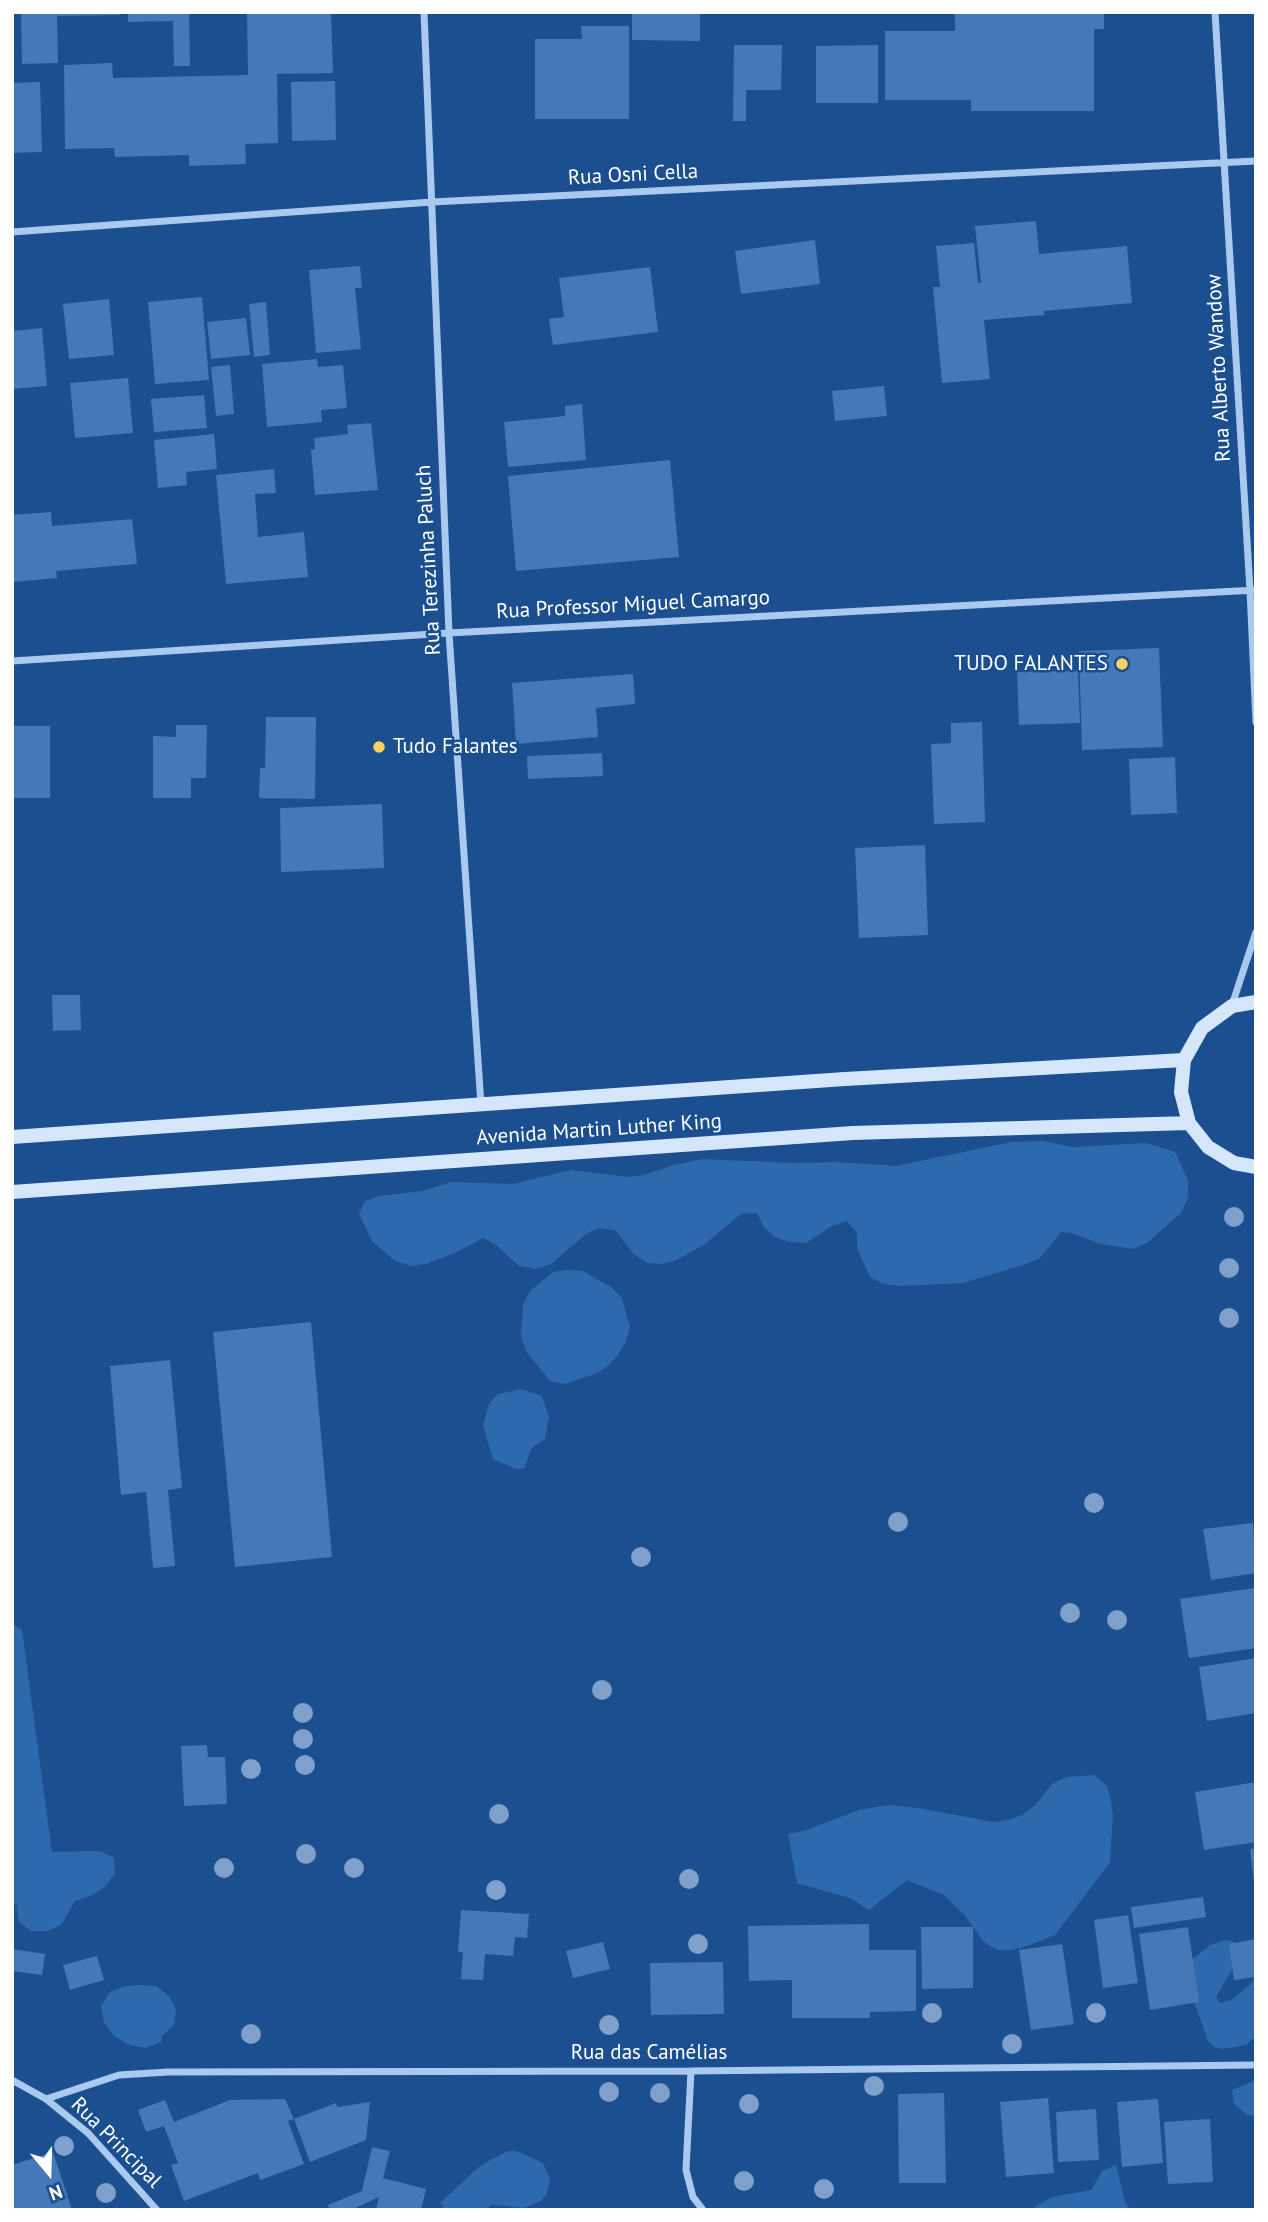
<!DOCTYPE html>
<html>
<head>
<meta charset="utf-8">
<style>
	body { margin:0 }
	#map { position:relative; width:1268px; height:2222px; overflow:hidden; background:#1b4f8f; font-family:"PT Sans",sans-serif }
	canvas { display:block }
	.frame { position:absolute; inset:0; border:14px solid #fff; pointer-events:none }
	.north { position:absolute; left:14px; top:2138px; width:70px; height:70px; -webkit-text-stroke:5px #1b4f8f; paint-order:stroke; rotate:161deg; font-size:19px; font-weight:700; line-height:28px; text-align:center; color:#fff }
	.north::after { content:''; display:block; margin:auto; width:24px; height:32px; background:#fff; clip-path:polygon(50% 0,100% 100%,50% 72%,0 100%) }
</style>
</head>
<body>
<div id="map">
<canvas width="1268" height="2222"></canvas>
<div class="frame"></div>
<div class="north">N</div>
</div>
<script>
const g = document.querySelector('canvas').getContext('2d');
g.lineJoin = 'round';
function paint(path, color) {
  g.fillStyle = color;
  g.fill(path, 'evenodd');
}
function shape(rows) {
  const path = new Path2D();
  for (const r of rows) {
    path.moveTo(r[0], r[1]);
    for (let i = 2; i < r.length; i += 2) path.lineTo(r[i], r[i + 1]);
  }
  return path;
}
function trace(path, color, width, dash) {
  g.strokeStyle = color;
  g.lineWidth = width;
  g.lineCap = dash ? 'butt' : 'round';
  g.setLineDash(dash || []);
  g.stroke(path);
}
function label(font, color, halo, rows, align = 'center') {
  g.font = font + ' "PT Sans",sans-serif';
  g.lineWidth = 5;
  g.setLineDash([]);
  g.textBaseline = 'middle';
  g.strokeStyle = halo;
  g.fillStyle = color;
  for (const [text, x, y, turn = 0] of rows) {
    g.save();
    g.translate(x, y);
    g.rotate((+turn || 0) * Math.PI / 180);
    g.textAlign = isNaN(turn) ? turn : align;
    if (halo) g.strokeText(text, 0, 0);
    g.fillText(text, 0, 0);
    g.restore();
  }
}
const green = shape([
	[1043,1141,1072,1147,1146,1143,1175,1152,1188,1180,1188,1197,1182,1212,1147,1243,1133,1249,1101,1244,1071,1233,1061,1232,1040,1258,1026,1264,963,1283,900,1286,884,1284,870,1277,857,1248,857,1233,847,1221,832,1226,806,1243,790,1242,775,1237,764,1227,757,1213,741,1214,705,1244,677,1260,662,1264,647,1263,634,1254,615,1230,599,1228,586,1234,551,1264,535,1269,519,1266,496,1245,483,1238,455,1253,426,1264,411,1266,395,1261,372,1241,359,1214,365,1201,379,1196,423,1191,451,1182,513,1184,570,1170,629,1177,644,1175,674,1165,702,1159,793,1163,836,1162,896,1166,1011,1142],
	[568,1270,583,1271,611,1287,622,1298,630,1327,626,1341,618,1355,608,1366,595,1374,565,1384,550,1381,526,1351,521,1336,523,1305,530,1291,553,1272],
	[521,1389,542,1396,549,1417,545,1439,532,1448,524,1469,516,1469,493,1459,483,1426,489,1404,494,1398,499,1394],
	[12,1623,22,1630,52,1852,100,1851,114,1858,115,1873,106,1886,92,1895,75,1901,61,1925,47,1931,31,1931,18,1921,17,1905,12,1904],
	[1095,1775,1107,1786,1111,1801,1113,1815,1110,1862,1055,1935,1027,1946,1012,1950,997,1950,984,1942,966,1917,944,1895,907,1880,869,1910,850,1898,797,1883,788,1834,803,1831,859,1810,888,1805,918,1808,993,1822,1008,1820,1022,1815,1034,1806,1053,1783,1067,1777],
	[1225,1940,1232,1941,1238,1946,1233,1968,1216,1997,1220,2003,1233,1999,1256,1979,1256,2036,1246,2045,1222,2049,1214,2047,1208,2041,1189,1988,1193,1959,1210,1945],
	[140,1985,156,1986,169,1996,176,2009,174,2025,162,2036,161,2042,145,2048,130,2045,114,2036,104,2022,101,2006,110,1992,125,1986],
	[1256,2080,1256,2117,1246,2114,1234,2104,1232,2090],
	[508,2151,517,2151,543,2163,550,2178,547,2194,541,2201,524,2208,493,2205,482,2210,446,2210,440,2203,481,2165],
	[1116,2165,1125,2202,1131,2210,1030,2210,1052,2197,1091,2190,1102,2171]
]);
const building = shape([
	[21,12,121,12,121,15,57,16,58,63,22,64],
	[128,12,189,12,190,66,174,66,173,21,128,22],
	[247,12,331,12,333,73,277,74,278,143,245,144,246,164,189,166,189,155,115,157,114,148,65,149,64,65,112,63,113,78,248,75],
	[632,12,700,12,700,41,632,40],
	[955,12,1104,12,1104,29,1094,29,1094,111,971,111,971,100,885,100,885,31,955,31],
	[581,26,629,26,629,119,535,119,535,39,582,39],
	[734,45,782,45,781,90,746,90,746,121,733,121],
	[878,45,878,103,816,103,816,46],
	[335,81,336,140,292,141,291,82],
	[40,82,42,152,12,153,12,83],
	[1036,221,1039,254,1127,246,1132,303,1044,311,1044,315,984,320,990,379,942,383,933,287,940,287,936,246,974,243,978,283,981,283,975,226],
	[815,240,820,284,741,294,735,251],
	[360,266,362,288,355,288,361,349,316,353,309,270],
	[650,267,658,332,553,345,549,319,564,317,559,278],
	[202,297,209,380,155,384,148,302],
	[109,299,114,355,69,359,63,304],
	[266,302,270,355,254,357,249,304],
	[246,318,250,355,211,359,207,322],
	[42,328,47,386,12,389,12,331],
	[317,359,318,367,343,365,347,408,321,410,322,422,267,427,262,364],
	[230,365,234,414,216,416,211,367],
	[128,378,133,433,75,438,70,383],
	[884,386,887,416,835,421,832,391],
	[204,395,207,428,154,432,151,399],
	[582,404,586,460,508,467,504,422,565,416,565,406],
	[371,423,378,490,315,495,311,450,315,449,314,438,348,434,347,425],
	[214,434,217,469,186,472,187,485,158,488,154,440],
	[670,460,679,557,516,571,508,476],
	[274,469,276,493,255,494,258,537,304,532,308,577,226,584,216,475],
	[51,512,52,526,132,519,137,564,56,571,57,578,12,582,12,515],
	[1159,648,1163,747,1082,750,1079,651],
	[1078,671,1080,723,1019,725,1017,672],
	[633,674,635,704,596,708,598,737,516,744,512,683],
	[266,717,316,717,315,799,259,798,260,768,265,768],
	[982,722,985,822,934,824,931,744,951,743,951,723],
	[176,725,207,725,206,778,191,778,191,798,153,798,153,736,176,737],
	[12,726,50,726,50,798,12,798],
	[602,753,603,776,528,779,527,756],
	[1175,757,1177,813,1131,815,1129,759],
	[382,804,384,868,281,872,280,808],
	[925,845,928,935,859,938,855,848],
	[52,995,80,995,81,1030,53,1031],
	[311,1322,332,1557,235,1567,213,1332],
	[170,1360,182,1488,168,1490,175,1566,153,1568,146,1492,121,1495,110,1366],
	[1253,1523,1256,1573,1211,1580,1203,1529],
	[1254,1588,1256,1648,1189,1658,1180,1599],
	[1256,1658,1256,1713,1207,1721,1199,1667],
	[207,1745,208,1757,225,1757,227,1804,184,1806,181,1746],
	[1256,1782,1256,1842,1204,1850,1195,1792],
	[1256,1848,1256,1882,1254,1882,1250,1849],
	[1203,1897,1206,1917,1134,1928,1131,1907],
	[461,1910,529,1914,527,1938,515,1937,513,1956,485,1954,483,1980,461,1979,463,1952,458,1952],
	[1128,1915,1138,1983,1103,1988,1094,1920],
	[869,1924,869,1950,916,1950,916,2011,870,2012,870,2018,792,2018,792,1980,749,1981,748,1926],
	[921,1927,973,1927,973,1988,922,1989],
	[1188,1927,1199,2002,1150,2010,1139,1934],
	[1256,1939,1256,1977,1234,1980,1229,1944],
	[603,1942,610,1969,573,1978,566,1951],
	[1062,1944,1074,2024,1031,2030,1019,1950],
	[12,1949,45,1954,42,1975,12,1971],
	[97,1956,104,1980,70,1990,63,1965],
	[723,1962,724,2014,651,2015,650,1963],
	[944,2093,946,2183,899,2183,898,2094],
	[1048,2098,1054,2173,1006,2177,1000,2102],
	[285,2099,294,2119,288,2121,304,2164,260,2180,258,2173,184,2201,171,2165,178,2163,164,2126,146,2132,138,2110,165,2100,174,2122,230,2100],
	[1158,2099,1163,2163,1122,2167,1117,2102],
	[370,2102,366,2140,310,2162,294,2119,336,2103,337,2107],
	[1096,2109,1099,2160,1058,2162,1056,2112],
	[1210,2119,1213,2182,1168,2184,1164,2122],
	[372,2147,390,2151,383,2178,426,2189,421,2210,376,2210,379,2197,351,2210,330,2210,328,2205,362,2191],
	[53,2152,72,2210,12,2210,12,2165]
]);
const minor = shape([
	[424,12,449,633,481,1105],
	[1215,12,1250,590,1256,722],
	[12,232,432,202,1256,161],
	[12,661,449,633,1256,590],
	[1232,1005,1256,932],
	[691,2071,686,2170,693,2197,703,2210],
	[12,2080,46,2099,88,2133,157,2210],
	[46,2099,119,2075,168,2072,691,2071,1256,2065]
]);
const secondary = shape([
	[1256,1002,1232,1006,1202,1028,1184,1060,1181,1092,1189,1123,1208,1147,1234,1163,1256,1167],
	[12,1137,845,1079,1184,1060],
	[12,1192,853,1133,1189,1123]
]);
const trees = [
	[1234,1217],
	[1229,1268],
	[1229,1318],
	[1094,1503],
	[898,1522],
	[641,1557],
	[1070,1613],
	[1117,1620],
	[602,1690],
	[303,1713],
	[303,1739],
	[305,1765],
	[251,1769],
	[499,1814],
	[306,1854],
	[224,1868],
	[354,1868],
	[689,1879],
	[496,1890],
	[698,1944],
	[932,2013],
	[1096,2013],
	[609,2025],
	[251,2034],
	[1012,2044],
	[874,2086],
	[609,2092],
	[660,2093],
	[749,2104],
	[64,2146],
	[744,2181],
	[824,2189],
	[106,2193]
];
const markers = [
	[1122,664,7,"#ffd166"],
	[379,747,7,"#ffd166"]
];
const streetNames = [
	["Rua Osni Cella",633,175,-3],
	["Rua Alberto Wandow",1219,368,-93],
	["Rua Terezinha Paluch",429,560,-93],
	["Rua Professor Miguel Camargo",633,605,-3],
	["Avenida Martin Luther King",599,1130,-4],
	["Rua das Camélias",649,2053],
	["Rua Principal",116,2143,45]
];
const poiNames = [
	["TUDO FALANTES",1108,664],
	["Tudo Falantes",393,747,"left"]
];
paint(green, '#2e69ad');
paint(building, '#4478b7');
trace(minor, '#a9c9ee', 7);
trace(secondary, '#d6e6fa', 14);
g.fillStyle = '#7ea0ca';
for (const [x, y] of trees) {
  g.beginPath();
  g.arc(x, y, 10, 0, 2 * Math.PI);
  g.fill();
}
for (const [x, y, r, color] of markers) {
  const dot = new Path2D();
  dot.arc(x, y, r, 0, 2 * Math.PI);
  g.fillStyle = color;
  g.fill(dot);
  trace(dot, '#1b4f8f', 2.5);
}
label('21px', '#fff', '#1b4f8f', streetNames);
label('21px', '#fff', '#1b4f8f', poiNames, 'right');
</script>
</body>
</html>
